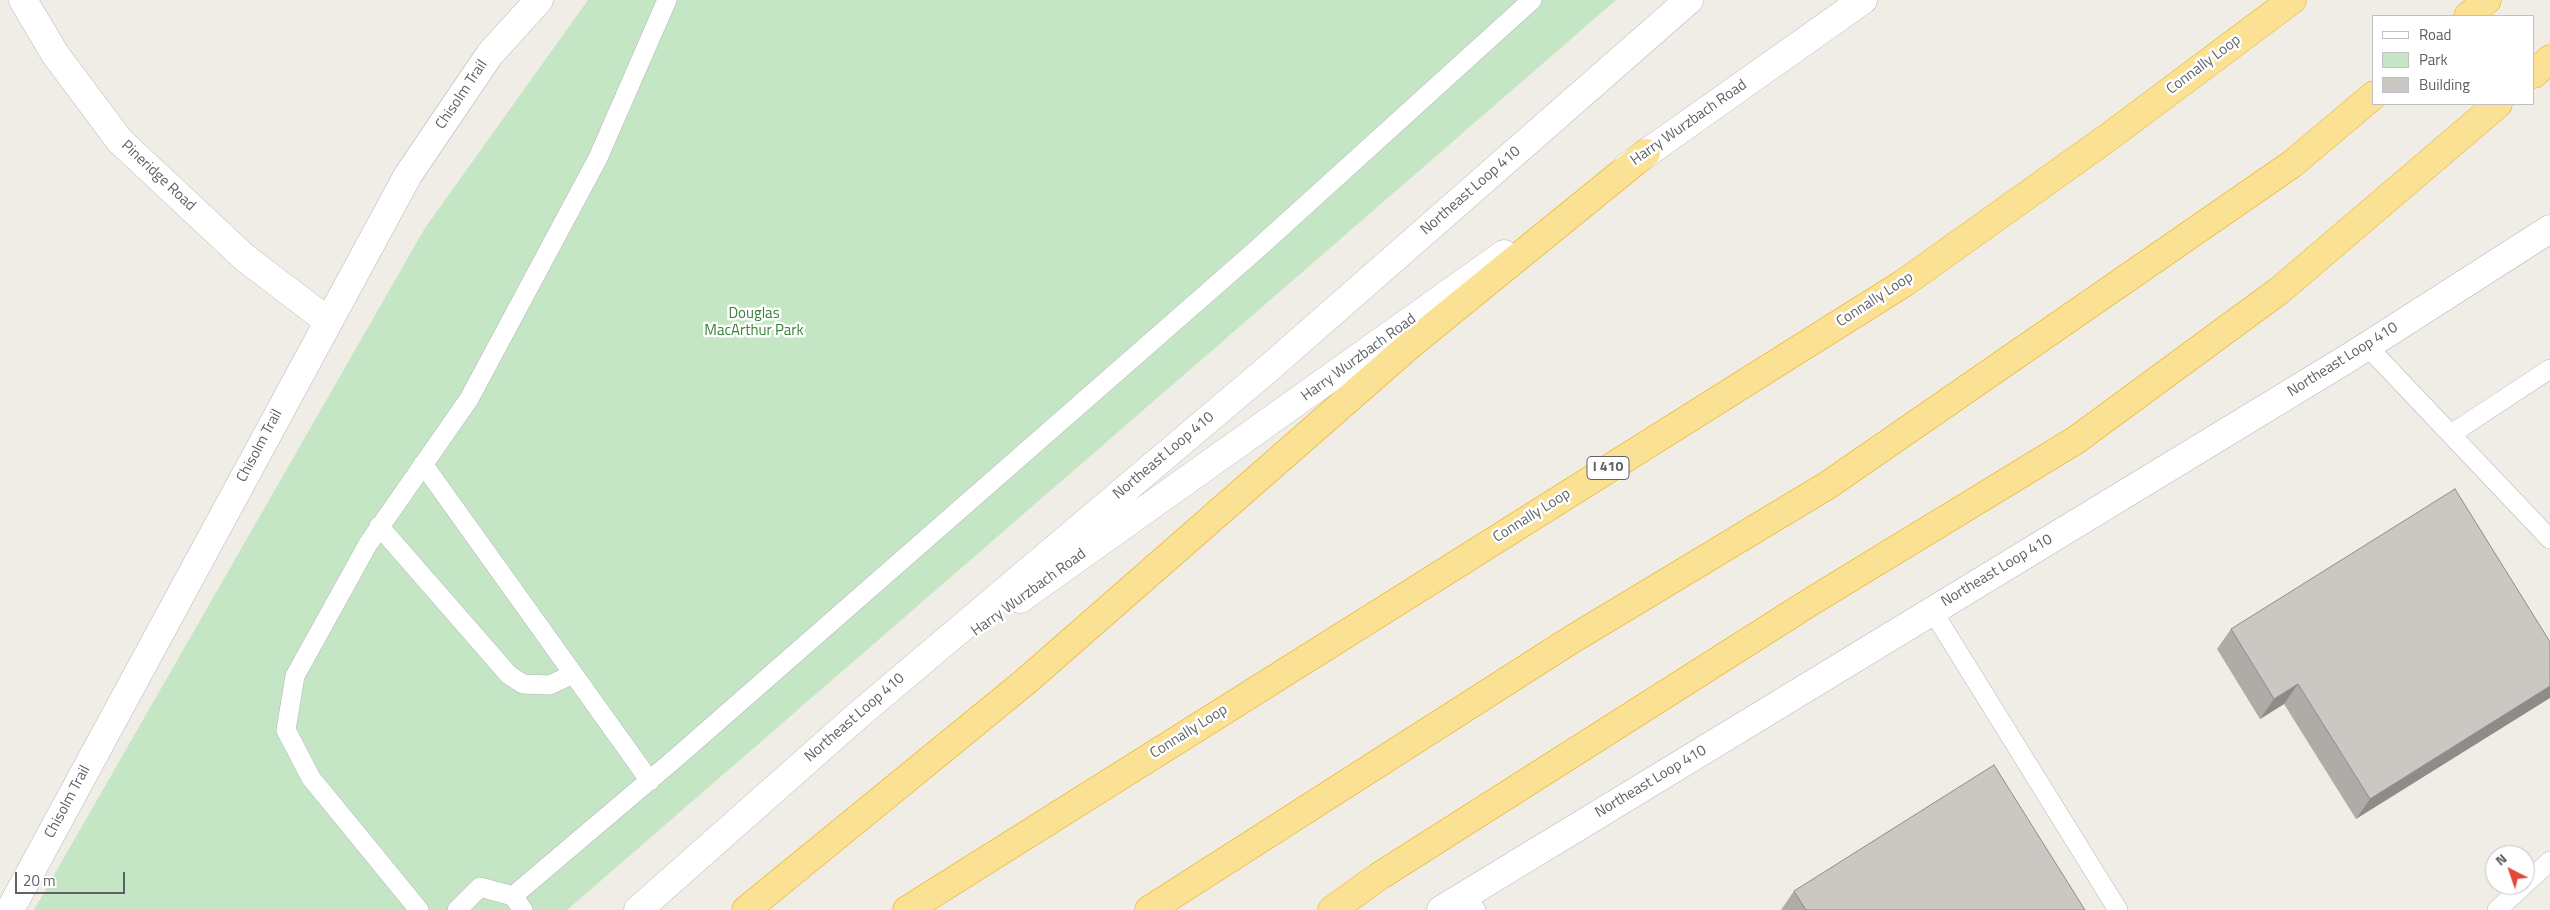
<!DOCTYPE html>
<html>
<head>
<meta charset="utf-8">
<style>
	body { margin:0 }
	#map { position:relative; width:2550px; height:910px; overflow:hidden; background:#efede6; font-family:"Titillium Web",sans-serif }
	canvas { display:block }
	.legend { position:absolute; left:2372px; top:15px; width:162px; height:90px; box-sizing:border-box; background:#fff; border:1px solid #bfc0c2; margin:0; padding:6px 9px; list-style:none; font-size:15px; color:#5e6166 }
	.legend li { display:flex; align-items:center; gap:10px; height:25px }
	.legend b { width:25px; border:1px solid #bfc0c2 }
	.north { position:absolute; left:2485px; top:845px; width:50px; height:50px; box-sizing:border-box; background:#fff; border:1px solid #bfc0c2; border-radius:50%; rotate:319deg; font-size:14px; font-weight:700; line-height:20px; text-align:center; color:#5e6166 }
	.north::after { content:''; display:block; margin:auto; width:18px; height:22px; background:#e44737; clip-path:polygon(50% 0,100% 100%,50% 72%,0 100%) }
	.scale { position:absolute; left:15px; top:872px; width:110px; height:22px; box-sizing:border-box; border:2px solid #5e6166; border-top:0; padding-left:6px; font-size:15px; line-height:18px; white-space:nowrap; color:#5e6166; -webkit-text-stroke:4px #fff; paint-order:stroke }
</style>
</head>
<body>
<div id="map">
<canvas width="2550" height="910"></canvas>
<ul class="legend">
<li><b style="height:6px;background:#fff"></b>Road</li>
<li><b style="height:14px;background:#c4e6c4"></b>Park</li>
<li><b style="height:14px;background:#cbc8c3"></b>Building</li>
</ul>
<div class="north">N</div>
<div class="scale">20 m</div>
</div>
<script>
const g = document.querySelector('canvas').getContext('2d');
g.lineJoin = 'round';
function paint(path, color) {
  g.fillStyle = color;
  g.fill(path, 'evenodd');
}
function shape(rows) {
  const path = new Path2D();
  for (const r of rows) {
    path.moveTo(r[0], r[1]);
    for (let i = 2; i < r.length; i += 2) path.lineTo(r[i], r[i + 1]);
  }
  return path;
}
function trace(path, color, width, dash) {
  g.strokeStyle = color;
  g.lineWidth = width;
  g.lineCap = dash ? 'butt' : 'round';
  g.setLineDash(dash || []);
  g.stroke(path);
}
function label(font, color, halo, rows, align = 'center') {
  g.font = font + ' "Titillium Web",sans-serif';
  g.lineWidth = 5;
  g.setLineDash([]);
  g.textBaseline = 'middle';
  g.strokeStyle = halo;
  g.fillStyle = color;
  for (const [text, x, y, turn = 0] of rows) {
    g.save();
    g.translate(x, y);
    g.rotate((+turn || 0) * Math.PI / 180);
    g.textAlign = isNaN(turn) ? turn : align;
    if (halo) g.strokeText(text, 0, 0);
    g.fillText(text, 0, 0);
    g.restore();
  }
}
const green = shape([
	[588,0,1616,0,567,910,34,910,425,228]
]);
const lane = shape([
	[2367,346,2550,539],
	[2451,434,2550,369],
	[423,464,650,781],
	[379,526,509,675,523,684,550,685,573,674],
	[1932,610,2118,910],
	[2525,884,2550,861],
	[1465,895,1476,910],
	[513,896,677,757,1255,251,1532,0],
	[419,910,311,778,286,730,295,676,368,544,469,399,598,158,667,0],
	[457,910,480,887,513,896,523,910],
	[2497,910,2524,885]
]);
const street = shape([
	[23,0,55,54,120,141,245,258,328,321],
	[10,910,408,175,490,54,539,0]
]);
const secondary = shape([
	[1627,167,1863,0],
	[1020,599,1504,254],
	[638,910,856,717,1269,368,1689,0],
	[1441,910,2350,357,2550,229]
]);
const highway = shape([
	[2468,16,2487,0],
	[2534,74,2550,59],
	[746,910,1025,682,1410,345,1646,153],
	[907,910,1904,283,2110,136,2292,0],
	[1149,910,1571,640,1828,485,2292,164,2374,95],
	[1332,910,1378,877,1812,601,2076,440,2280,290,2498,104]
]);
const wall = shape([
	[2231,629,2550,642,2356,819,2284,704,2260,719,2217,649],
	[1794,891,2085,910,1781,910]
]);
const shadedWall = shape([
	[2298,684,2284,704,2260,719,2274,699],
	[2550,686,2550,698,2356,819,2370,799]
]);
const building = shape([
	[2455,489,2550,642,2550,686,2370,799,2298,684,2274,699,2231,629,2455,489],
	[1994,765,2085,910,1806,910,1794,891,1994,765]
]);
const shields = [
	[1608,468,42]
];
const shieldNames = [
	["I 410",1608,468]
];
const streetNames = [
	["Connally Loop",2204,65,-37],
	["Chisolm Trail",462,95,-56],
	["Harry Wurzbach Road",1689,123,-35],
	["Pineridge Road",158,176,43],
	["Northeast Loop 410",1471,191,-41],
	["Connally Loop",1875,300,-33],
	["Harry Wurzbach Road",1359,358,-36],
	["Northeast Loop 410",2343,360,-32],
	["Chisolm Trail",260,446,-62],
	["Northeast Loop 410",1164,456,-40],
	["Connally Loop",1532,516,-32],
	["Northeast Loop 410",1997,571,-31],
	["Harry Wurzbach Road",1029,593,-36],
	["Northeast Loop 410",855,718,-41],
	["Connally Loop",1189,732,-32],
	["Northeast Loop 410",1651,782,-31],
	["Chisolm Trail",68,802,-62]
];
const parkNames = [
	["Douglas",754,314],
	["MacArthur Park",754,331]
];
paint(green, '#c4e6c4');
trace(lane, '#b3b6ba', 20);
trace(street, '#b3b6ba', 29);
trace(secondary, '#b5b8bd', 29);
trace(highway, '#eea807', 29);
trace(lane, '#fff', 19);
trace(street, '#fff', 28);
trace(secondary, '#fff', 28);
trace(highway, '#fae193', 28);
paint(wall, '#afaca8');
paint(shadedWall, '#8e8c88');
paint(building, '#cbc8c3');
trace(building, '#8e8c88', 1);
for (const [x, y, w] of shields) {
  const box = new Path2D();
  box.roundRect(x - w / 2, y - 11.5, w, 23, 4);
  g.fillStyle = '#fff';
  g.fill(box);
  trace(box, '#5e6166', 1);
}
label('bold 14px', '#5e6166', null, shieldNames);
label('15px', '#5e6166', '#fff', streetNames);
label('15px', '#38833c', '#fff', parkNames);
</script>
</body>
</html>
